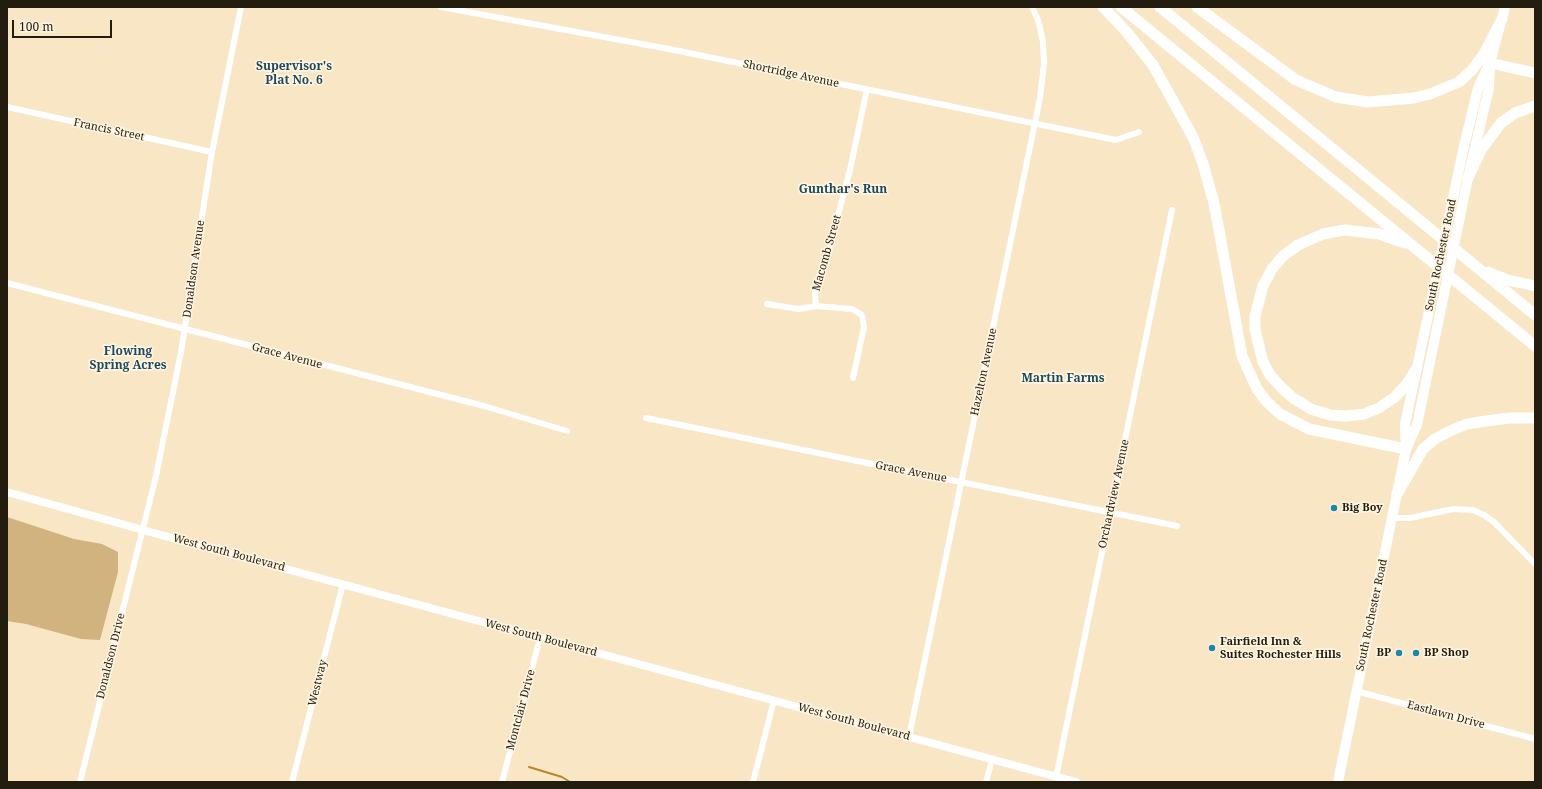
<!DOCTYPE html>
<html>
<head>
<meta charset="utf-8">
<style>
	body { margin:0 }
	#map { position:relative; width:1542px; height:789px; overflow:hidden; background:#f8e6c4; font-family:"Noto Serif",serif }
	canvas { display:block }
	.frame { position:absolute; inset:0; border:8px solid #231d10; pointer-events:none }
	.scale { position:absolute; left:12px; top:20px; width:100px; height:18px; box-sizing:border-box; border:2px solid #231d10; border-top:0; padding-left:5px; font-size:12px; line-height:14px; white-space:nowrap; color:#231d10; -webkit-text-stroke:3px #fff4e0; paint-order:stroke }
</style>
</head>
<body>
<div id="map">
<canvas width="1542" height="789"></canvas>
<div class="frame"></div>
<div class="scale">100 m</div>
</div>
<script>
const g = document.querySelector('canvas').getContext('2d');
g.lineJoin = 'round';
function paint(path, color) {
  g.fillStyle = color;
  g.fill(path, 'evenodd');
}
function shape(rows) {
  const path = new Path2D();
  for (const r of rows) {
    path.moveTo(r[0], r[1]);
    for (let i = 2; i < r.length; i += 2) path.lineTo(r[i], r[i + 1]);
  }
  return path;
}
function trace(path, color, width, dash) {
  g.strokeStyle = color;
  g.lineWidth = width;
  g.lineCap = dash ? 'butt' : 'round';
  g.setLineDash(dash || []);
  g.stroke(path);
}
function label(font, color, halo, rows, align = 'center') {
  g.font = font + ' "Noto Serif",serif';
  g.lineWidth = 3.5;
  g.setLineDash([]);
  g.textBaseline = 'middle';
  g.strokeStyle = halo;
  g.fillStyle = color;
  for (const [text, x, y, turn = 0] of rows) {
    g.save();
    g.translate(x, y);
    g.rotate((+turn || 0) * Math.PI / 180);
    g.textAlign = isNaN(turn) ? turn : align;
    if (halo) g.strokeText(text, 0, 0);
    g.fillText(text, 0, 0);
    g.restore();
  }
}
const green = shape([
	[7,517,74,539,102,544,118,552,118,572,100,640,81,639,26,624,7,621]
]);
const stream = shape([
	[529,767,562,777,570,782]
]);
const minor = shape([
	[441,7,669,49,1116,140,1139,132],
	[7,107,212,152],
	[7,283,484,406,567,431],
	[767,304,799,309,816,306],
	[853,378,864,327,862,315,852,309,816,306,815,294,817,282,829,249,850,170,867,89],
	[646,418,1177,526],
	[1392,518,1410,518,1453,509,1473,510,1484,515,1494,522,1535,564],
	[1356,691,1535,739],
	[909,737,1040,98,1044,64,1043,42,1038,20,1032,7],
	[1056,777,1172,210],
	[80,782,156,476,181,352,212,152,241,7],
	[292,782,343,584],
	[502,782,540,638],
	[753,782,774,700],
	[986,782,992,760]
]);
const tertiary = shape([
	[7,492,197,545,1076,782]
]);
const primary = shape([
	[1407,447,1417,425,1468,178,1489,88,1490,67],
	[1338,782,1406,449,1405,424,1464,146,1478,88,1490,63,1505,7]
]);
const motorway = shape([
	[1103,7,1125,30,1153,65,1194,139,1203,164,1214,203,1242,356,1257,389,1267,402,1280,414,1309,429,1406,449],
	[1121,7,1535,346],
	[1160,7,1535,315],
	[1197,7,1296,80,1336,97,1368,102,1414,98,1430,94,1459,82,1472,70,1484,54,1502,19],
	[1490,63,1535,73],
	[1468,178,1481,150,1501,123,1515,113,1535,106],
	[1405,243,1379,234,1345,230,1323,234,1298,245,1283,256,1272,269,1263,286,1255,316,1255,330,1263,362,1270,375,1281,387,1293,398,1311,409,1330,415,1346,416,1364,414,1379,408,1395,397,1406,385,1417,368],
	[1488,272,1508,280,1535,286],
	[1397,494,1423,449,1435,439,1450,431,1467,424,1486,421,1510,418,1535,418]
]);
const markers = [
	[1334,508,4,"#1b87ae"],
	[1212,648,4,"#1b87ae"],
	[1399,653,4,"#1b87ae"],
	[1416,653,4,"#1b87ae"]
];
const streetNames = [
	["Shortridge Avenue",791,74,12],
	["Francis Street",109,130,12],
	["Macomb Street",827,253,-74],
	["South Rochester Road",1441,255,-78],
	["Donaldson Avenue",194,269,-82],
	["Grace Avenue",287,356,15],
	["Hazelton Avenue",984,372,-78],
	["Grace Avenue",911,472,11],
	["Orchardview Avenue",1114,494,-78],
	["West South Boulevard",229,553,15],
	["South Rochester Road",1372,615,-78],
	["West South Boulevard",541,638,15],
	["Donaldson Drive",111,656,-76],
	["Westway",318,683,-76],
	["Montclair Drive",521,710,-75],
	["Eastlawn Drive",1446,715,15],
	["West South Boulevard",854,722,15]
];
const poiNames = [
	["Big Boy",1342,508],
	["Fairfield Inn &",1220,642],
	["Suites Rochester Hills",1220,655],
	["BP",1391,653,"right"],
	["BP Shop",1424,653]
];
const neighbourhoodNames = [
	["Supervisor's",294,67],
	["Plat No. 6",294,81],
	["Gunthar's Run",843,190],
	["Flowing",128,352],
	["Spring Acres",128,366],
	["Martin Farms",1063,379]
];
paint(green, '#d0b37e');
trace(stream, '#b5892a', 2);
trace(minor, '#fff', 6);
trace(tertiary, '#fff', 8);
trace(primary, '#fff', 10);
trace(motorway, '#fff', 11);
for (const [x, y, r, color] of markers) {
  const dot = new Path2D();
  dot.arc(x, y, r, 0, 2 * Math.PI);
  g.fillStyle = color;
  g.fill(dot);
  trace(dot, '#fff4e0', 1.5);
}
label('11px', '#231d10', '#fff4e0', streetNames);
label('bold 11px', '#231d10', '#fff4e0', poiNames, 'left');
label('bold 12px', '#1b4a5d', '#fff4e0', neighbourhoodNames);
</script>
</body>
</html>
